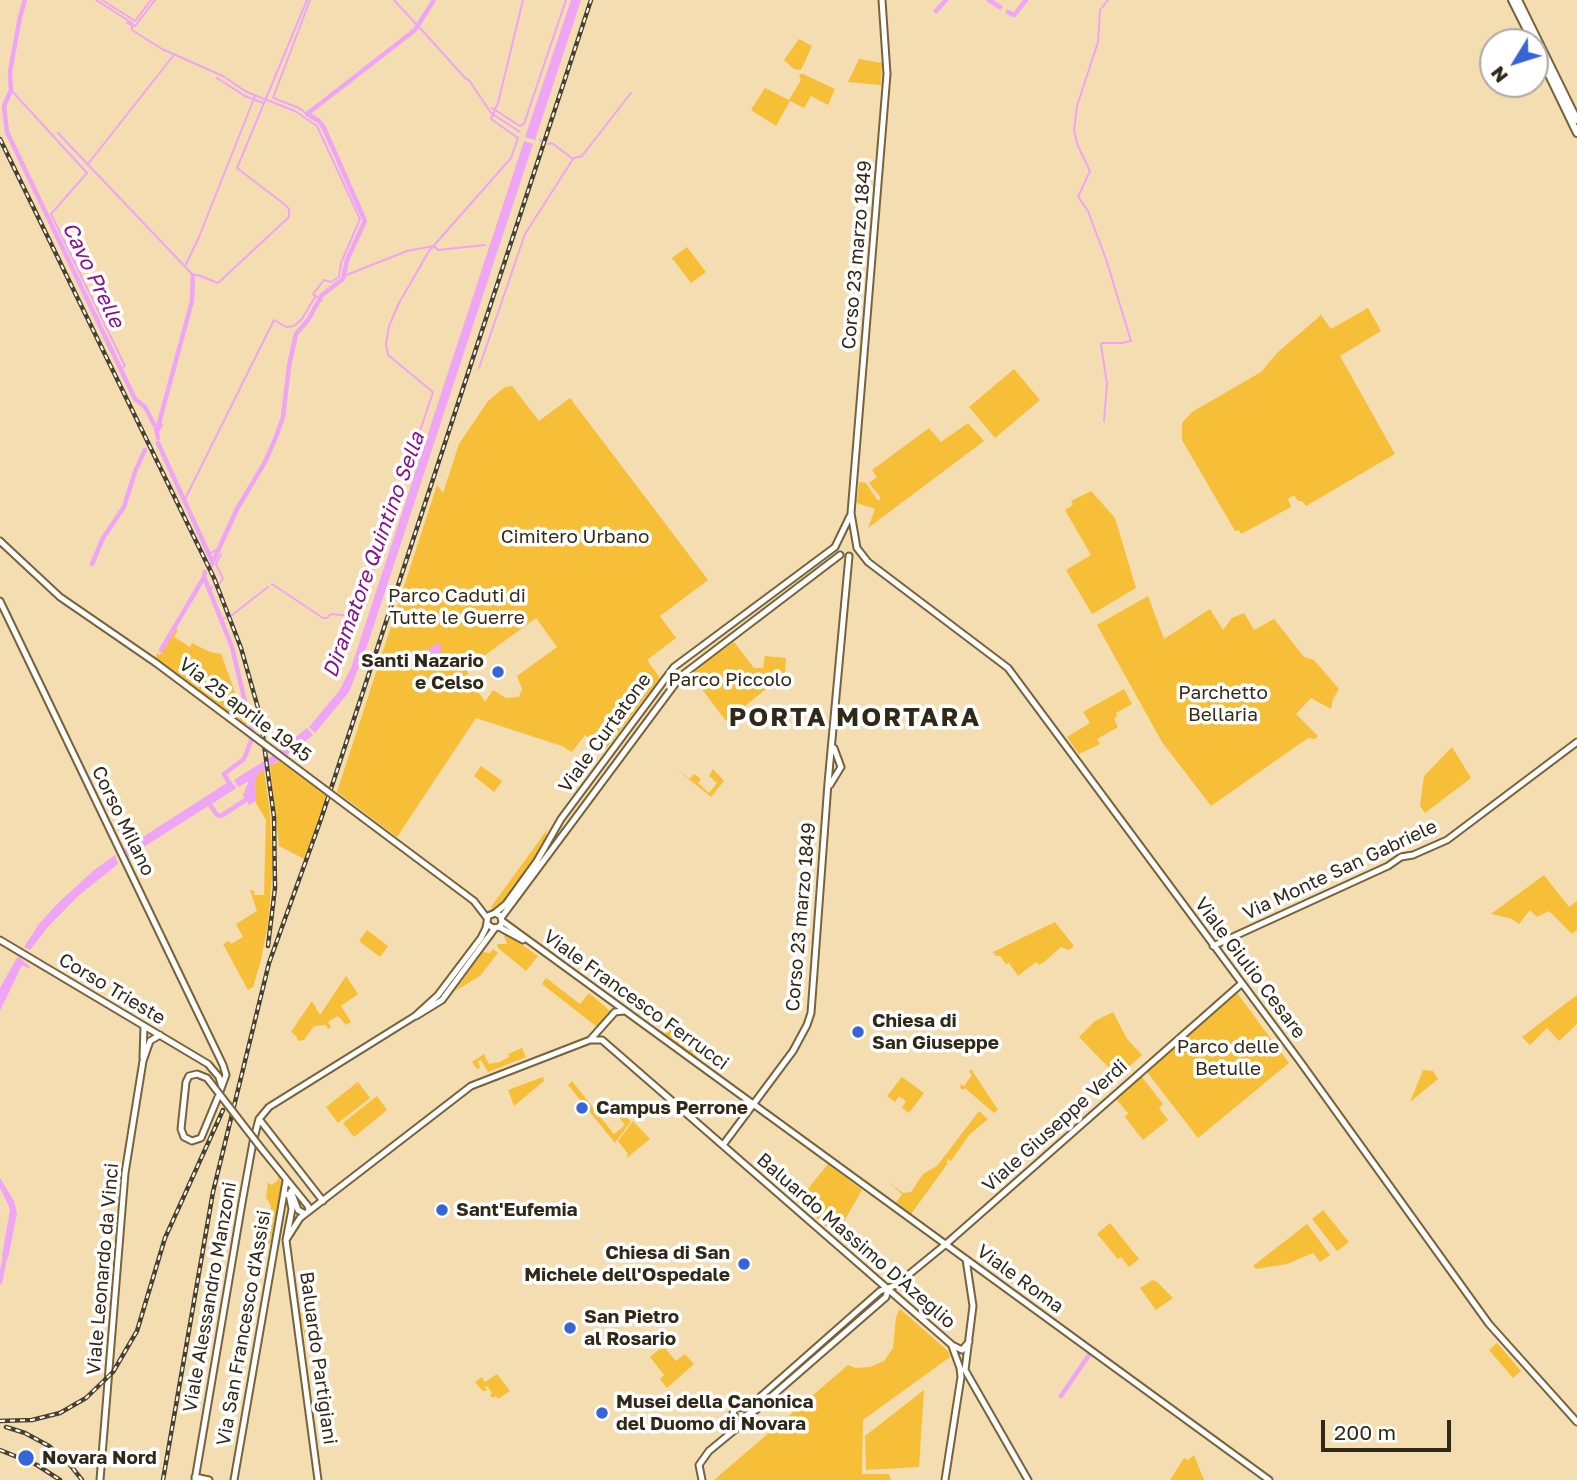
<!DOCTYPE html>
<html>
<head>
<meta charset="utf-8">
<style>
	body { margin:0 }
	#map { position:relative; width:1577px; height:1480px; overflow:hidden; background:#f3ddb1; font-family:"Golos Text",sans-serif }
	canvas { display:block }
	.north { position:absolute; left:1479px; top:28px; width:70px; height:70px; box-sizing:border-box; background:#fff; border:2px solid #ada9a3; border-radius:50%; rotate:232deg; font-size:19px; font-weight:700; line-height:28px; text-align:center; color:#312918 }
	.north::after { content:''; display:block; margin:auto; width:24px; height:32px; background:#3666d5; clip-path:polygon(50% 0,100% 100%,50% 72%,0 100%) }
	.scale { position:absolute; left:1321px; top:1420px; width:130px; height:32px; box-sizing:border-box; border:4px solid #312918; border-top:0; padding-left:9px; font-size:21px; line-height:24px; white-space:nowrap; color:#312918; -webkit-text-stroke:5px #fff; paint-order:stroke }
</style>
</head>
<body>
<div id="map">
<canvas width="1577" height="1480"></canvas>
<div class="north">N</div>
<div class="scale">200 m</div>
</div>
<script>
const g = document.querySelector('canvas').getContext('2d');
g.lineJoin = 'round';
function paint(path, color) {
  g.fillStyle = color;
  g.fill(path, 'evenodd');
}
function shape(rows) {
  const path = new Path2D();
  for (const r of rows) {
    path.moveTo(r[0], r[1]);
    for (let i = 2; i < r.length; i += 2) path.lineTo(r[i], r[i + 1]);
  }
  return path;
}
function trace(path, color, width, dash) {
  g.strokeStyle = color;
  g.lineWidth = width;
  g.lineCap = dash ? 'butt' : 'round';
  g.setLineDash(dash || []);
  g.stroke(path);
}
function label(font, color, halo, rows, align = 'center') {
  g.font = font + ' "Golos Text",sans-serif';
  g.lineWidth = 7;
  g.setLineDash([]);
  g.textBaseline = 'middle';
  g.strokeStyle = halo;
  g.fillStyle = color;
  for (const [text, x, y, turn = 0] of rows) {
    g.save();
    g.translate(x, y);
    g.rotate((+turn || 0) * Math.PI / 180);
    g.textAlign = isNaN(turn) ? turn : align;
    if (halo) g.strokeText(text, 0, 0);
    g.fillText(text, 0, 0);
    g.restore();
  }
}
const green = shape([
	[799,39,812,46,801,70,794,69,784,60],
	[859,59,882,63,881,85,848,82],
	[799,74,803,74,835,89,828,105,811,96,804,108,790,101,776,126,751,110,765,88,789,100,801,80],
	[687,247,706,272,691,283,672,258],
	[1368,308,1381,331,1340,356,1395,454,1306,506,1302,501,1298,501,1294,495,1288,499,1291,507,1241,534,1239,530,1235,531,1182,440,1182,423,1192,412,1261,372,1277,353,1321,315,1331,329],
	[1014,369,1040,400,995,438,969,407],
	[512,386,539,421,570,398,708,580,660,616,676,638,647,660,660,678,605,750,585,735,572,752,562,746,476,718,397,837,337,792,437,485,443,493,459,444,488,401,505,387],
	[536,618,557,647,517,676,522,689,519,697,506,698,493,690,485,702,471,681,466,669],
	[968,423,984,441,868,528,875,509,857,503,859,482,866,483,878,501,881,498,869,483,877,477,872,470,929,428,941,442],
	[1091,491,1115,518,1136,588,1092,614,1066,570,1091,555,1065,510,1073,505,1071,501],
	[1148,596,1164,639,1210,609,1223,630,1232,618,1244,613,1254,630,1274,619,1304,657,1314,660,1339,689,1333,699,1331,709,1311,698,1296,714,1318,736,1315,739,1308,738,1211,806,1162,742,1097,625],
	[176,629,178,630,174,637,190,647,192,643,210,652,221,654,247,726,156,659,157,653,160,655],
	[734,642,754,668,763,668,765,656,786,658,785,674,726,721,692,676,695,670],
	[1124,689,1132,704,1116,713,1117,716,1114,719,1118,727,1097,739,1100,744,1079,754,1067,737,1090,723,1083,712],
	[1452,747,1471,778,1425,813,1420,806,1424,776],
	[279,761,327,796,306,860,279,846,270,766],
	[481,766,502,781,494,792,474,776],
	[675,768,690,779,694,774,701,779,698,783,709,793,717,783,709,776,713,769,724,781,711,797],
	[264,770,270,813,273,865,268,924,261,960,253,987,248,990,223,944,229,941,231,944,243,937,236,924,257,911,250,890,254,891,254,895,264,895,266,820,256,803,255,782,258,774],
	[547,830,546,837,534,860,502,905,492,910,491,907],
	[1544,875,1569,907,1577,901,1577,930,1572,934,1549,911,1537,917,1530,910,1519,924,1512,919,1491,914],
	[1055,922,1074,946,1069,950,1061,947,1044,962,1039,965,1036,962,1018,976,1009,963,1006,964,1000,956,996,956,993,952],
	[367,930,388,946,380,957,359,941],
	[506,934,538,956,526,971,498,948,497,944,507,944,504,936],
	[493,949,498,953,480,976,455,991,483,952,490,953],
	[346,976,358,994,341,1006,351,1022,346,1025,338,1016,328,1022,331,1027,328,1029,326,1025,314,1026,304,1040,298,1041,296,1036,291,1032,312,1001,320,1015],
	[546,978,580,1004,589,993,610,1011,597,1027,542,984],
	[1237,993,1289,1063,1198,1138,1147,1072],
	[1577,995,1577,1024,1559,1041,1547,1028,1530,1045,1522,1037],
	[1113,1012,1127,1039,1142,1055,1118,1077,1079,1037,1095,1021],
	[670,1019,681,1027,679,1030,685,1034,679,1042,686,1042,700,1053,696,1058,661,1032],
	[522,1048,526,1057,488,1072,481,1060,478,1061,480,1068,477,1069,472,1062,484,1054,489,1064,500,1062,509,1057,508,1054],
	[971,1069,998,1110,994,1113,965,1088,963,1090,960,1088,961,1084,964,1086,972,1075,969,1072],
	[1423,1070,1433,1071,1438,1079,1410,1102],
	[543,1077,544,1081,514,1106,508,1090],
	[902,1077,924,1093,909,1113,902,1108,906,1101,899,1096,895,1102,887,1096],
	[1142,1077,1163,1104,1159,1108,1168,1120,1143,1140,1125,1117,1128,1113,1116,1099],
	[572,1081,614,1134,625,1125,618,1116,621,1113,631,1121,615,1143,568,1085],
	[358,1082,370,1098,338,1123,326,1107],
	[377,1096,387,1110,354,1137,343,1123],
	[979,1111,988,1119,969,1135,951,1161,948,1159,946,1162,948,1163,911,1214,896,1203,902,1194,888,1182,903,1193,911,1192,923,1174,937,1166],
	[633,1121,650,1139,628,1157,626,1156,628,1154,618,1141],
	[828,1164,862,1190,836,1235,798,1201],
	[278,1176,282,1183,270,1244,264,1242,266,1232,263,1231,264,1226,267,1227,271,1206,266,1197,268,1182,271,1185,278,1180],
	[1323,1210,1349,1242,1337,1251,1312,1219],
	[1110,1223,1139,1259,1129,1267,1121,1257,1118,1259,1097,1234],
	[1307,1224,1330,1255,1320,1262,1313,1253,1287,1264,1256,1269,1253,1266],
	[1153,1280,1157,1282,1173,1298,1156,1310,1140,1288],
	[900,1309,949,1352,950,1357,863,1420,862,1474,889,1474,891,1480,714,1480,848,1365,856,1368,870,1367,884,1361,893,1348,896,1317],
	[313,1311,317,1338,306,1342,300,1313],
	[1497,1343,1521,1371,1513,1378,1489,1350],
	[663,1346,676,1361,685,1354,694,1364,667,1388,660,1379,664,1375,650,1357],
	[497,1374,510,1391,498,1399,496,1396,492,1398,490,1395,492,1393,487,1386,485,1387,487,1391,483,1391,475,1382,482,1377,485,1382],
	[924,1390,919,1467,866,1470,865,1436],
	[1194,1455,1204,1480,1170,1480,1184,1458,1188,1460]
]);
const water = shape([
	[571,0,581,0,535,140,525,137],
	[524,141,533,144,367,646,349,692,315,733,309,727,339,691,351,668],
	[436,644,440,644,442,648,432,665,421,663,408,665,403,661,407,656,420,655],
	[307,728,313,735,292,752,258,774,255,782,256,801,249,805,243,795,249,781,238,787,234,780,272,756],
	[230,781,236,787,235,789,128,857,124,849],
	[115,855,118,864,77,897,48,927,30,950,24,947,39,924,57,904,93,871],
	[18,956,30,967,29,969,22,965,0,1011,0,988],
	[0,1178,14,1201,17,1213,8,1259,2,1257,10,1209,0,1188]
]);
const stream = shape([
	[96,0,132,23,132,30,162,49,223,76,245,91,264,99],
	[102,0,135,21,151,0],
	[394,0,417,25],
	[127,23,135,26,155,0],
	[420,28,466,79,469,80,491,113,520,132],
	[217,78,245,96,263,103],
	[11,90,87,173,51,214,125,366,121,369],
	[267,100,295,111,317,126,360,219,341,263,339,277,331,282,324,280,313,294,315,296],
	[492,108,520,126,524,124,566,0],
	[307,114,299,108,273,98,310,0],
	[58,133,193,275,198,275,218,283,289,217,289,209,284,204,237,168,307,0],
	[540,140,542,142],
	[574,158,582,156,631,93],
	[88,164,173,56],
	[186,264,199,237,255,96],
	[344,276,407,251,434,246,438,250,485,245],
	[479,368,525,234,573,159,552,143,548,144],
	[1104,421,1107,384,1101,345,1102,343,1122,343,1131,341,1106,259,1088,211,1078,197,1090,171,1078,146,1074,131,1077,106,1098,42,1100,10,1108,0],
	[158,432,162,425,160,422],
	[185,499,274,320,286,327,294,326,302,319,315,297,316,296,322,301],
	[210,553,219,549],
	[219,584,223,579,216,564,221,554],
	[272,584,323,618,327,618,331,614,358,617,433,392,388,355,386,344,389,326,399,303,429,251,511,158,518,138,491,119,498,103,523,0],
	[210,591,212,587],
	[232,615,268,587],
	[222,619,225,618]
]);
const canal = shape([
	[25,0,20,17,10,72,11,90,4,106,7,132,135,399,145,407,154,424],
	[989,0,1000,7],
	[936,11,946,0],
	[1008,12,1014,15,1026,0],
	[158,427,192,301,193,275],
	[156,428,158,438],
	[158,443,212,561],
	[92,564,103,538,124,507,135,472,145,450],
	[211,566,237,509,265,462,276,437,283,417,289,366,296,334,308,320,322,295,343,279,347,260,365,221,324,128,319,121,307,114,415,30,434,0],
	[205,572,204,577,232,647,252,731,251,741,244,759,224,774,231,786],
	[161,650,203,579],
	[208,802,217,815,221,816,250,797],
	[0,1282,6,1252],
	[1061,1396,1089,1355]
]);
const secondary = shape([
	[882,0,887,74,851,513,857,548,868,562,1008,668,1299,1060,1489,1324,1577,1422],
	[0,541,60,597,156,663],
	[0,601,223,1065,226,1075,219,1094],
	[830,785,841,767,834,748],
	[474,901,487,918],
	[495,913,506,904,537,861,561,819,674,667,835,547,850,516],
	[501,918,681,676,840,555],
	[502,921,1269,1480],
	[499,927,523,940],
	[0,940,208,1064,219,1077,221,1084],
	[1213,946,1388,866,1401,857,1413,855,1447,840,1577,742],
	[416,1016,442,1000,495,928],
	[590,1040,602,1040,952,1345,962,1350,969,1342],
	[143,1058,144,1026],
	[259,1119,323,1201],
	[723,1145,793,1051,807,1025,811,1013,828,783,849,556],
	[261,1148,308,1206,309,1211],
	[291,1191,298,1210,305,1214],
	[284,1195,289,1194,292,1209,286,1240,318,1480],
	[286,1240,300,1218,471,1086,590,1040,615,1012,624,1011],
	[966,1259,973,1306,965,1370,1028,1480],
	[734,1430,736,1419,733,1413,735,1408,748,1407,752,1404,880,1291,896,1285,946,1244,1241,984],
	[195,1477,209,1480],
	[100,1480,125,1173,143,1061,150,1041,160,1035],
	[195,1480,242,1203,253,1142,259,1119,269,1107,415,1016,438,995,481,938,486,928,488,916,495,913,501,916,502,923,499,927,493,928,487,924],
	[234,1480,286,1181],
	[702,1480,699,1465,709,1451,737,1428,747,1415,756,1410,886,1297,888,1289],
	[945,1480,961,1377,960,1368,952,1346]
]);
const highway = shape([
	[1512,0,1533,42],
	[1518,0,1577,120],
	[1535,46,1577,133]
]);
const rail = shape([
	[0,139,214,578,241,648,260,715,274,817,275,888,268,946],
	[0,1421,32,1420,60,1413,86,1398,113,1372,137,1331,165,1238,223,1110],
	[6,1427,25,1433,49,1446,71,1466,82,1480],
	[0,1450,37,1465,60,1480],
	[163,1480,213,1192,269,963,321,819,591,0]
]);
const secondaryBridge = shape([
	[156,663,474,901],
	[218,1097,201,1138,192,1141,184,1137,181,1129,186,1082,189,1076,197,1074,207,1078,261,1148]
]);
const markers = [
	[498,672,7,"#3666d5"],
	[858,1032,7,"#3666d5"],
	[582,1108,7,"#3666d5"],
	[442,1210,7,"#3666d5"],
	[744,1264,7,"#3666d5"],
	[570,1328,7,"#3666d5"],
	[602,1413,7,"#3666d5"],
	[26,1458,9,"#3666d5"]
];
const streetNames = [
	["Corso 23 marzo 1849",857,255,-85],
	["Via 25 aprile 1945",245,710,37],
	["Viale Curtatone",605,733,-54],
	["Corso Milano",123,821,64],
	["Via Monte San Gabriele",1340,870,-25],
	["Corso 23 marzo 1849",801,917,-85],
	["Viale Giulio Cesare",1250,968,53],
	["Corso Trieste",112,989,31],
	["Viale Francesco Ferrucci",636,1000,36],
	["Viale Giuseppe Verdi",1055,1126,-42],
	["Baluardo Massimo D'Azeglio",856,1241,41],
	["Viale Leonardo da Vinci",103,1269,-85],
	["Viale Roma",1020,1279,36],
	["Viale Alessandro Manzoni",210,1297,-80],
	["Via San Francesco d'Assisi",244,1328,-80],
	["Baluardo Partigiani",318,1358,82]
];
const parkNames = [
	["Cimitero Urbano",575,537],
	["Parco Caduti di",457,596],
	["Tutte le Guerre",457,618],
	["Parco Piccolo",730,680],
	["Parchetto",1223,693],
	["Bellaria",1223,715],
	["Parco delle",1228,1047],
	["Betulle",1228,1069]
];
const poiNames = [
	["Santi Nazario",484,661,"right"],
	["e Celso",484,683,"right"],
	["Chiesa di",872,1021],
	["San Giuseppe",872,1043],
	["Campus Perrone",596,1108],
	["Sant'Eufemia",456,1210],
	["Chiesa di San",730,1253,"right"],
	["Michele dell'Ospedale",730,1275,"right"],
	["San Pietro",584,1317],
	["al Rosario",584,1339],
	["Musei della Canonica",616,1402],
	["del Duomo di Novara",616,1424],
	["Novara Nord",42,1458]
];
const waterNames = [
	["Cavo Prelle",93,275,64],
	["Diramatore Quintino Sella",374,555,-70]
];
const districtNames = [
	["PORTA MORTARA",855,718]
];
paint(green, '#f7be37');
paint(water, '#efa5f5');
trace(stream, '#efa5f5', 2);
trace(canal, '#efa5f5', 4.5);
trace(secondary, '#77633b', 9);
trace(highway, '#77633b', 10);
trace(secondary, '#fff', 5);
trace(highway, '#fff', 6);
trace(rail, '#4a402c', 4.5);
trace(rail, '#fff', 2, [5]);
trace(secondaryBridge, '#77633b', 9, []);
trace(secondaryBridge, '#fff', 5);
for (const [x, y, r, color] of markers) {
  const dot = new Path2D();
  dot.arc(x, y, r, 0, 2 * Math.PI);
  g.fillStyle = color;
  g.fill(dot);
  trace(dot, '#fff', 2.5);
}
label('19px', '#312918', '#fff', streetNames);
label('19px', '#362b14', '#fff', parkNames);
label('bold 19px', '#312918', '#fff', poiNames, 'left');
label('italic 21px', '#851290', '#fff', waterNames);
g.letterSpacing = '2px';
label('bold 26px', '#312918', '#fff', districtNames);
g.letterSpacing = '0px';
</script>
</body>
</html>
